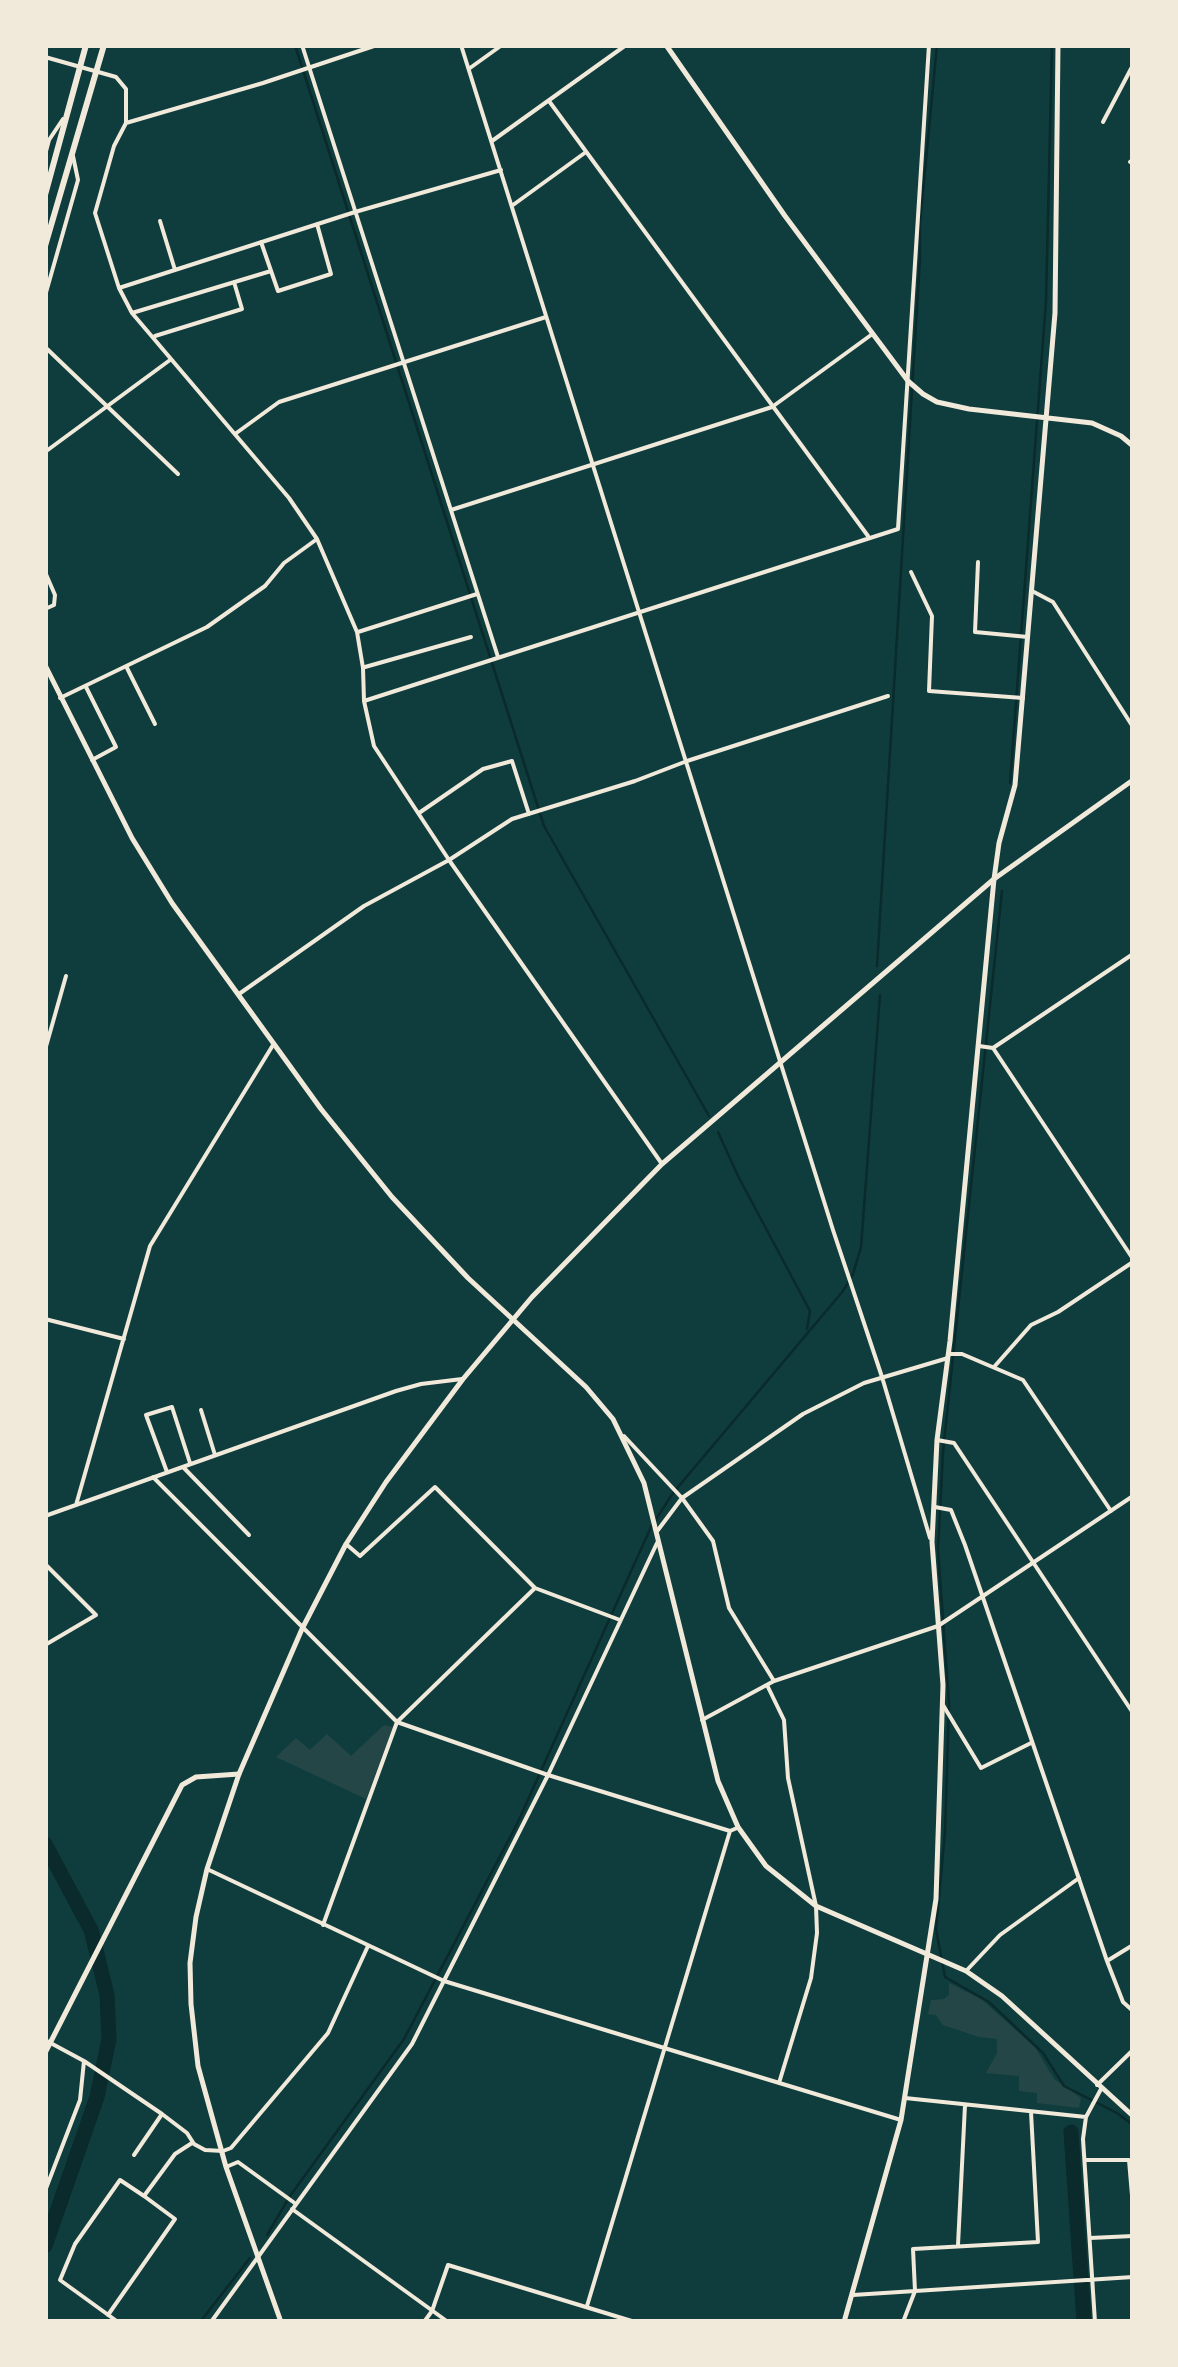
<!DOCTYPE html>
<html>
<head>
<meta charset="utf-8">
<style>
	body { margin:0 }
	#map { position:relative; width:1178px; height:2367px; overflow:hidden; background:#0f3d3e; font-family:Helvetica,sans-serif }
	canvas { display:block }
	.frame { position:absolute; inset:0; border:48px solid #f1e9da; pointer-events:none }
</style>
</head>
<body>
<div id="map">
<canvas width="1178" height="2367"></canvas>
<div class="frame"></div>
</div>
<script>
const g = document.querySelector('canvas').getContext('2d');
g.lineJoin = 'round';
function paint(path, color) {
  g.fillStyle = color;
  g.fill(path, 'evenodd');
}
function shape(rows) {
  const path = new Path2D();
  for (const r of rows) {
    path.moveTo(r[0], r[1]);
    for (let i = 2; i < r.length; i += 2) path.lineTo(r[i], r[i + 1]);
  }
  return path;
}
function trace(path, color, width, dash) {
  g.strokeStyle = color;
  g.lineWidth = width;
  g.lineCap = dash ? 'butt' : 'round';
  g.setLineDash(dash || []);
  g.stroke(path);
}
const green = shape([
	[384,1725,393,1727,366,1799,276,1757,296,1738,310,1750,327,1734,351,1756],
	[949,1983,981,1999,1035,2047,1054,2079,1081,2098,1079,2108,1037,2103,1037,2093,1019,2091,1019,2076,986,2073,997,2053,997,2039,979,2037,943,2025,936,2015,928,2014,931,2000,944,1999,949,1995]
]);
const stream = shape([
	[295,45,544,826,709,1116],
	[1010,783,1046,301,1052,45],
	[1002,891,943,1452,938,1550,949,1704,945,1832,936,1929,945,1977,989,2002,1043,2053,1064,2086,1117,2113,1133,2125],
	[877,966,920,258,920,223,937,45],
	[718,1132,738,1176,810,1311,807,1329],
	[267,2235,290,2196,404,2039,517,1824,651,1527,673,1493,843,1291,853,1274,861,1247,880,995],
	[200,2322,250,2258]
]);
const river = shape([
	[45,1844,91,1930,107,1995,109,2039,97,2097,45,2246],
	[1071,2132,1084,2322]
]);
const minor = shape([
	[302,45,498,657],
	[461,45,833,1230,882,1377,930,1538],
	[45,57,116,77,126,89,126,123,114,146,95,213,119,288,132,313,289,498,317,539,357,632,363,668,364,701,374,746,449,860,662,1164],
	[470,68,502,45],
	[549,101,868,536],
	[1103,122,1133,65],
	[126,123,263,83,377,45],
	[492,141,626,45],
	[45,155,49,140,63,119],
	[1130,162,1133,160],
	[513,205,586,152],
	[160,221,175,270],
	[261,242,278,291,331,274,317,224],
	[119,288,355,212,501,170],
	[45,296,78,180,73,156],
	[132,313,271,271],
	[155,336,242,309,234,282],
	[45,347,178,474],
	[235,434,279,402,546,317],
	[45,452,170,360],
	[451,510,772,407,871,335],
	[978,562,975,632,1028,637],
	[45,572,55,595,54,605,45,609],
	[911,572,932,616,929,691,1023,698],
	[1034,592,1053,602,1133,727],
	[358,632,477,594],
	[126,666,155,724],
	[365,667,471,637],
	[86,687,116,747,92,760],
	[60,698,207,627,265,586,284,563,317,539],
	[364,701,898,529,929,45],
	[419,813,483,769,512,761,529,814],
	[239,994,364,906,449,860,512,819,635,781,687,761,888,696],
	[979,1046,993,1048,1133,954],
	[993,1048,1133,1259],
	[45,1050,66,976],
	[45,1319,124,1339],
	[948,1354,962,1354,1023,1380,1111,1511],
	[994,1367,1031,1325,1058,1312,1133,1262],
	[201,1410,215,1455],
	[624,1436,682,1498,713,1541,729,1608,774,1681],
	[937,1440,954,1443,1133,1713],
	[183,1467,249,1535],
	[167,1472,146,1415,172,1407,190,1463],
	[153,1477,397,1722,548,1775,730,1831,737,1828],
	[76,1505,150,1246,273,1045],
	[935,1507,951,1510,965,1545,1107,1961,1123,2002,1133,2011],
	[45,1516,396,1391,421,1384,462,1379],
	[658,1530,682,1498,803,1414,864,1383,948,1358],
	[346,1544,360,1556,435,1487,535,1588,620,1620],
	[45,1564,96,1615,45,1645],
	[767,1685,784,1720,788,1778,816,1906,817,1933,811,1978,779,2083],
	[943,1705,981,1768,1031,1743],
	[702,1720,774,1681,938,1626,1133,1496],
	[207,1869,444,1981,901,2120],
	[323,1925,397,1722,535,1588],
	[1107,1961,1133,1945],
	[967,1970,1000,1935,1079,1878],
	[45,2040,84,2061,162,2114,187,2133,194,2144,205,2150,223,2151,231,2148,328,2033,368,1946],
	[1097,2085,1133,2050],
	[905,2098,1086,2117],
	[134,2155,162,2114],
	[1086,2160,1129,2160,1133,2207],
	[226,2167,238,2162,296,2204],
	[45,2191,80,2100,84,2061],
	[292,2209,448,2322],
	[1090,2238,1133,2236],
	[958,2245,965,2105],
	[853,2295,1133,2277],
	[587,2306,730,1831],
	[108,2315,175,2219,144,2196],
	[118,2322,60,2280,75,2244,120,2180,144,2196,175,2154,192,2143],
	[211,2322,412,2044,548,1775,657,1543],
	[424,2322,432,2311,448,2265,635,2322],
	[903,2322,915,2291,913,2249,1038,2242,1031,2112],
	[1095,2322,1083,2139,1086,2117,1101,2089]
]);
const tertiary = shape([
	[666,45,785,216,908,381,923,394,937,402,969,409,1092,423,1121,436,1133,446],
	[45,665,132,838,172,903,321,1109,392,1197,468,1278,586,1387,613,1419,644,1483,718,1781,738,1827,766,1866,816,1906,966,1971,1002,1996,1133,2116],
	[45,2053,182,1785,196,1777,239,1774],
	[844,2322,901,2120,936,1899,943,1685,932,1542,937,1440,950,1341,994,879,999,843,1015,785,1055,313,1058,45]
]);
const secondary = shape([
	[281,2322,226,2167,198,2066,191,2004,190,1963,196,1917,207,1869,239,1774,302,1629,346,1544,386,1482,463,1379,532,1297,662,1164,994,879,1133,780]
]);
const trunk = shape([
	[45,195,86,45],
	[45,246,104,45]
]);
paint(green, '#244646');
trace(stream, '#0a2a2b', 2.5);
trace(river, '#0a2a2b', 15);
trace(minor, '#f1e9da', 4);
trace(tertiary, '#f1e9da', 5);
trace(secondary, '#f1e9da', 5);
trace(trunk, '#f1e9da', 6);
</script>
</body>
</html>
